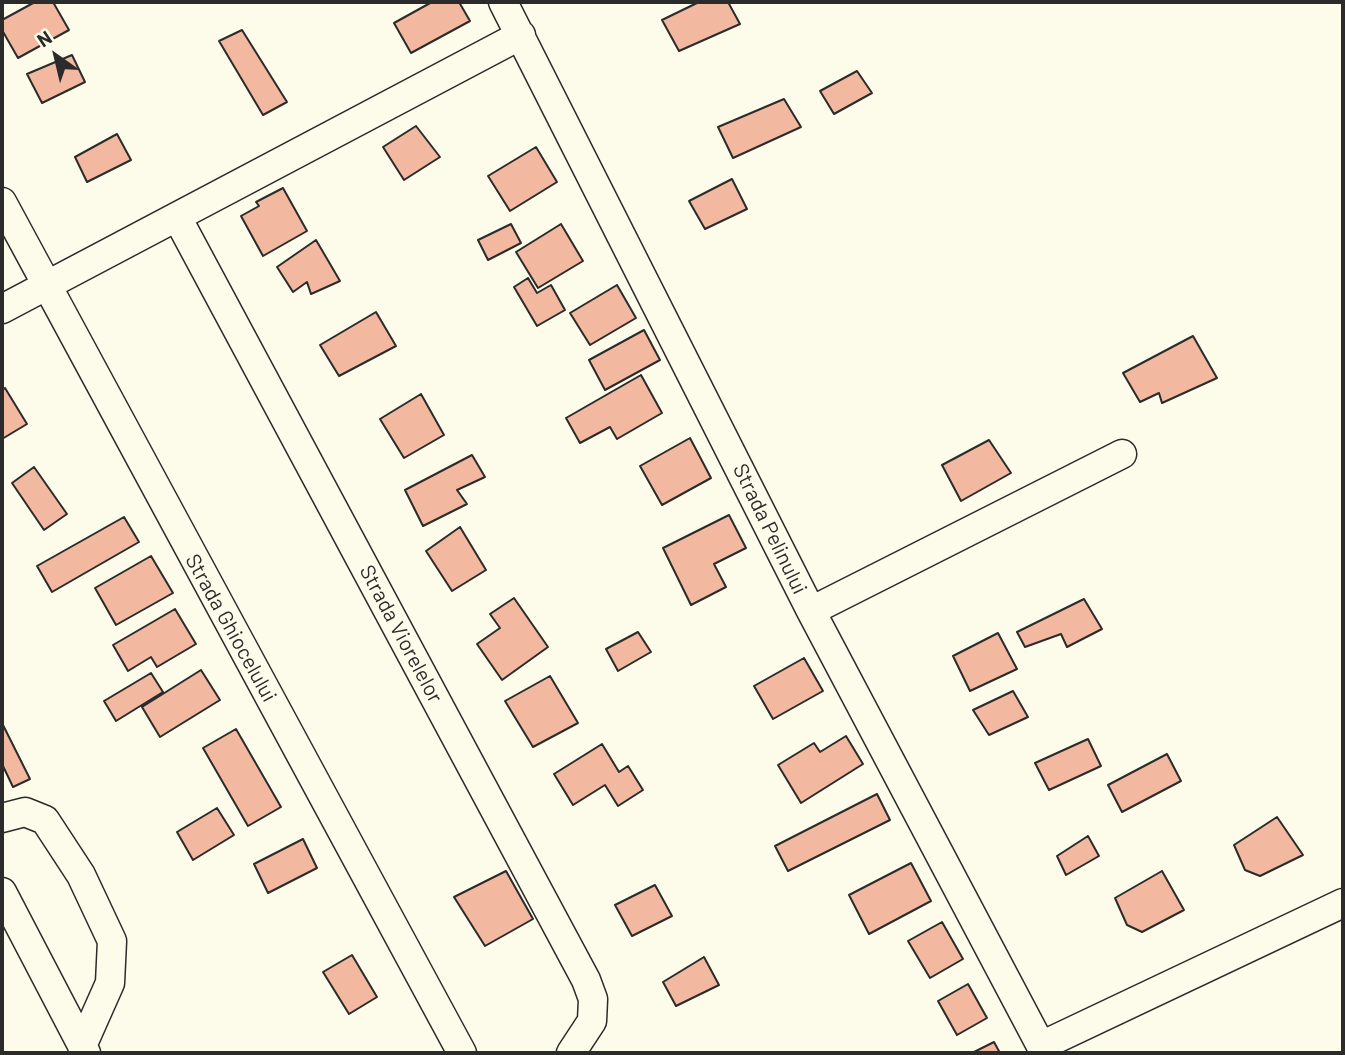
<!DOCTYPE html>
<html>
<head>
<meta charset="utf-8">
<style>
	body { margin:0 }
	#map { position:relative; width:1345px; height:1055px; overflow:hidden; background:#fdfbea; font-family:Barlow,sans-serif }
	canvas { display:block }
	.frame { position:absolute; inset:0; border:4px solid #2b2b2b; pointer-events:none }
	.north { position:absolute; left:21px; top:21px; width:70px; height:70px; -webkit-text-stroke:5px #fdfbea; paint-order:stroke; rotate:326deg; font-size:19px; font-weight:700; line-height:28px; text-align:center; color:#2b2b2b }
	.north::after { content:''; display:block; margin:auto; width:24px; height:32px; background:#2b2b2b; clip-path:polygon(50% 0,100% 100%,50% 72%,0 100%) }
</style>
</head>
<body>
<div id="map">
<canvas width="1345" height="1055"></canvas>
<div class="frame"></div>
<div class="north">N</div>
</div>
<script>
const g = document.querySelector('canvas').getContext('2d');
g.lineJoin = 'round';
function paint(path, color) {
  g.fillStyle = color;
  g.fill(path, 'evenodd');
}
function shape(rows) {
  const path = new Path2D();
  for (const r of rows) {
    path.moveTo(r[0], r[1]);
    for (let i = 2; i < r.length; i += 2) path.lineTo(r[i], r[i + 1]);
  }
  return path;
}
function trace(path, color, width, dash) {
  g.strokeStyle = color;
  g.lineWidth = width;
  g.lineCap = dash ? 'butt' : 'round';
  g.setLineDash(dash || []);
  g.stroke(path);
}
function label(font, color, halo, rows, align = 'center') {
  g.font = font + ' Barlow,sans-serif';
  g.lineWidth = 5;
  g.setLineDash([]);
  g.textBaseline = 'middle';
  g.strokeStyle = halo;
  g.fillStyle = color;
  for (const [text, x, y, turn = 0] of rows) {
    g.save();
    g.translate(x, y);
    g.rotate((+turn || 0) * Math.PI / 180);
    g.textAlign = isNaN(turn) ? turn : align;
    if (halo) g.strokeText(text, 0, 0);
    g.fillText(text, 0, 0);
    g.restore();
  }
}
const building = shape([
	[35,2,53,2,69,30,18,58,2,30,2,20,35,2],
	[432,2,459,2,470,21,411,53,394,23,432,2],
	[699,2,728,2,740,24,679,51,662,20,699,2],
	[242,30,287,102,263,115,219,41,242,30],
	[72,55,85,82,42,103,27,74,72,55],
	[857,71,872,93,834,114,820,91,857,71],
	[784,99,801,127,733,158,718,127,784,99],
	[416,126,440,157,404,180,383,147,416,126],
	[117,134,131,160,87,182,75,157,117,134],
	[536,147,557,182,510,211,488,176,536,147],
	[732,179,747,209,705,229,689,201,732,179],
	[283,188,307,231,263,256,241,216,259,206,256,202,283,188],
	[511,224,521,243,488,260,478,240,511,224],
	[561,224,583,261,538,288,516,252,561,224],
	[316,240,340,281,311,294,307,282,293,292,277,267,316,240],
	[528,278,537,293,551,285,565,310,537,326,514,287,528,278],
	[617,285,636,318,590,345,570,313,617,285],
	[376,312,396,346,339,376,320,345,376,312],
	[644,330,660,360,605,390,589,360,644,330],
	[1193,336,1217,378,1162,403,1159,393,1140,402,1123,373,1193,336],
	[641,375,662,413,617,439,610,427,580,443,566,418,641,375],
	[5,388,27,424,2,439,2,390,5,388],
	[421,394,444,435,404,458,380,419,421,394],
	[690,438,711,478,662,505,640,466,690,438],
	[989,440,1011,473,961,501,942,465,989,440],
	[472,455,485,477,457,490,467,504,423,526,405,490,472,455],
	[34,467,67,514,44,530,12,483,34,467],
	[729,515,746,548,714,564,726,587,691,605,663,548,729,515],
	[124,517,139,542,52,592,37,566,124,517],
	[460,527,486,570,452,591,426,551,460,527],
	[151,556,173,593,116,625,95,588,151,556],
	[514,598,548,647,502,680,477,644,500,628,490,614,514,598],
	[1084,599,1102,629,1067,647,1061,634,1025,647,1017,632,1084,599],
	[175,609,196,644,157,667,151,657,128,671,113,645,175,609],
	[638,632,651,652,618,671,606,649,638,632],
	[998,633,1017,669,970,691,953,656,998,633],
	[804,658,823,691,773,719,754,686,804,658],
	[201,670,220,700,160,737,142,707,201,670],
	[151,673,163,692,116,721,104,701,151,673],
	[550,676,578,723,533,747,505,701,550,676],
	[1013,691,1028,717,989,735,973,710,1013,691],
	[2,723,30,779,13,787,2,764,2,723],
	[236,729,281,807,248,826,203,748,236,729],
	[846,736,863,764,801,803,778,765,814,743,820,752,846,736],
	[1088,739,1101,766,1049,790,1035,763,1088,739],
	[602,744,619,772,628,766,643,790,618,806,605,785,573,805,554,774,602,744],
	[1167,754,1181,781,1122,812,1108,785,1167,754],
	[877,794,890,820,788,871,775,846,877,794],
	[217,808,234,835,193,860,177,832,217,808],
	[1277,817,1303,855,1260,876,1245,870,1234,845,1277,817],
	[1088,836,1099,856,1066,875,1057,856,1088,836],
	[303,839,317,868,268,893,254,864,303,839],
	[911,863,931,901,869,934,849,895,911,863],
	[506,871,533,919,485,946,454,897,506,871],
	[1162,871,1184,910,1142,932,1127,925,1115,898,1162,871],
	[655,885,672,916,632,936,615,905,655,885],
	[942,922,963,959,930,978,908,941,942,922],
	[352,955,377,997,349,1014,323,972,352,955],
	[704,957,719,985,676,1006,663,982,704,957],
	[968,984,987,1018,957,1035,938,1001,968,984],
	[994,1042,1000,1053,972,1053,994,1042]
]);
const minor = shape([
	[503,2,811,611,1041,1046,1042,1053],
	[2,202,462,1053],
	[177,217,586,980,593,999,592,1021,571,1053],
	[2,309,521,35],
	[811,611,1122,454],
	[2,818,25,812,45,820,81,875,112,941,110,983,82,1046],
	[2,892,86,1053],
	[1041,1046,1343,903]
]);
const streetNames = [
	["Strada Pelinului",770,529,64],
	["Strada Ghiocelului",231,628,61],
	["Strada Viorelelor",401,634,62]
];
paint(building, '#f2b8a0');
trace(building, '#2b2b2b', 2);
trace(minor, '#2b2b2b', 31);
trace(minor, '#fdfbea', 28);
label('21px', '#2b2b2b', '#fdfbea', streetNames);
</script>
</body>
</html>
